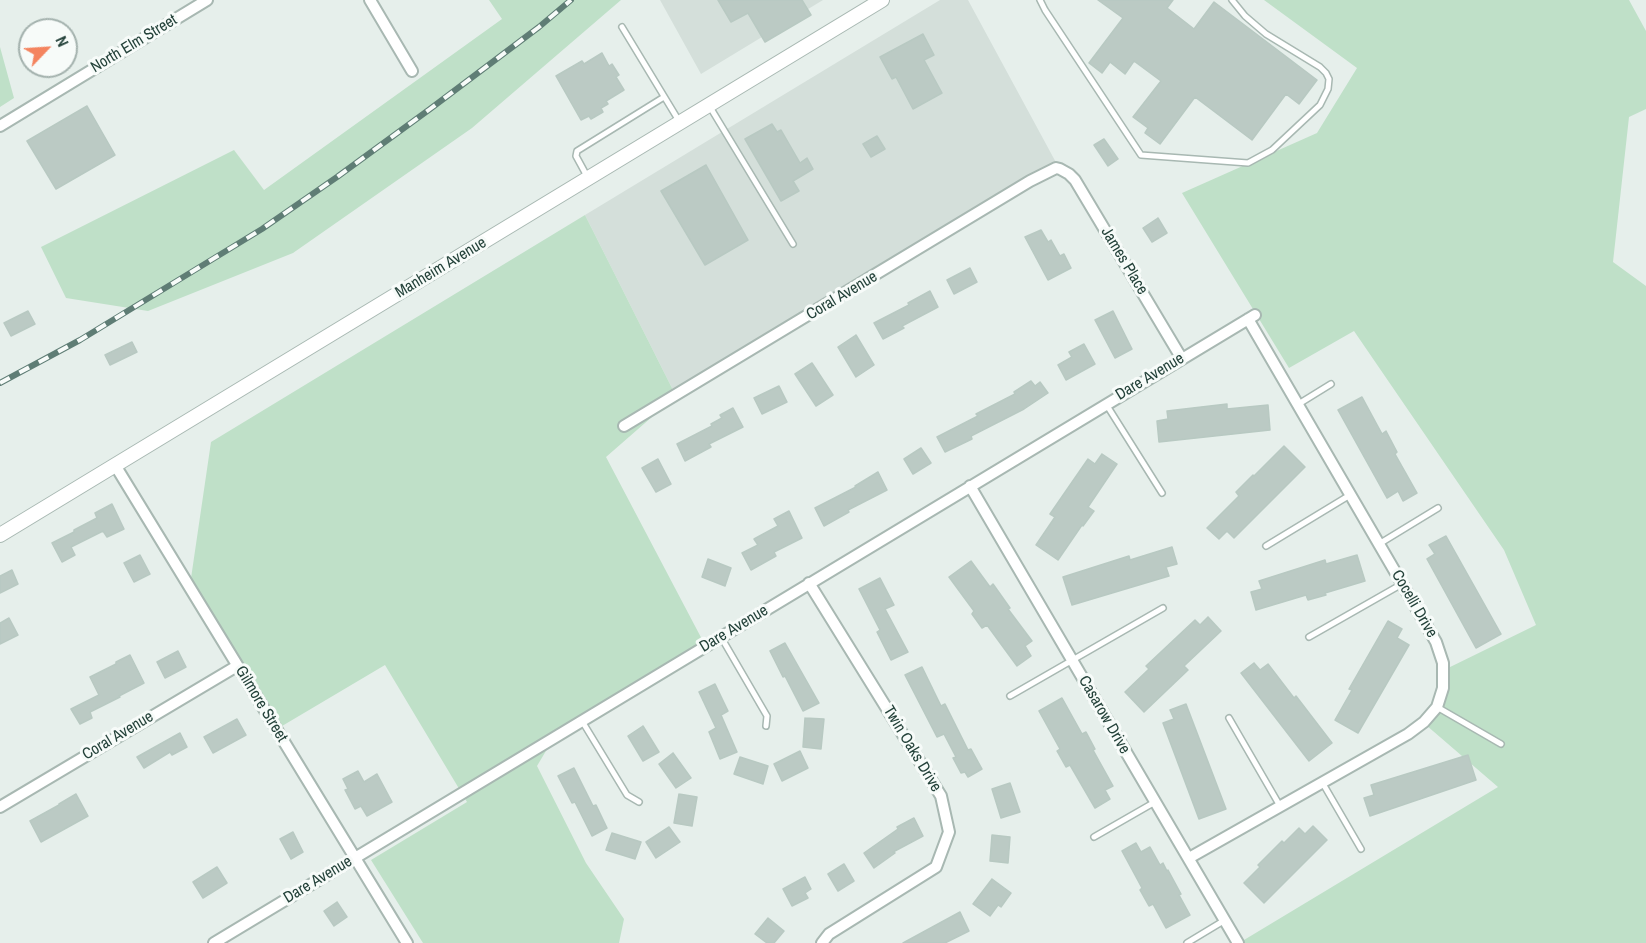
<!DOCTYPE html>
<html>
<head>
<meta charset="utf-8">
<style>
	body { margin:0 }
	#map { position:relative; width:1646px; height:943px; overflow:hidden; background:#e6efeb; font-family:"Archivo Narrow",sans-serif }
	canvas { display:block }
	.north { position:absolute; left:18px; top:18px; width:60px; height:60px; box-sizing:border-box; background:#f7fbf9; border:2px solid #a3b1ad; border-radius:50%; rotate:65deg; font-size:16px; font-weight:700; line-height:24px; text-align:center; color:#24423a }
	.north::after { content:''; display:block; margin:auto; width:21px; height:27px; background:#f4845f; clip-path:polygon(50% 0,100% 100%,50% 72%,0 100%) }
</style>
</head>
<body>
<div id="map">
<canvas width="1646" height="943"></canvas>
<div class="north">N</div>
</div>
<script>
const g = document.querySelector('canvas').getContext('2d');
g.lineJoin = 'round';
function paint(path, color) {
  g.fillStyle = color;
  g.fill(path, 'evenodd');
}
function shape(rows) {
  const path = new Path2D();
  for (const r of rows) {
    path.moveTo(r[0], r[1]);
    for (let i = 2; i < r.length; i += 2) path.lineTo(r[i], r[i + 1]);
  }
  return path;
}
function trace(path, color, width, dash) {
  g.strokeStyle = color;
  g.lineWidth = width;
  g.lineCap = dash ? 'butt' : 'round';
  g.setLineDash(dash || []);
  g.stroke(path);
}
function label(font, color, halo, rows, align = 'center') {
  g.font = font + ' "Archivo Narrow",sans-serif';
  g.lineWidth = 6;
  g.setLineDash([]);
  g.textBaseline = 'middle';
  g.strokeStyle = halo;
  g.fillStyle = color;
  for (const [text, x, y, turn = 0] of rows) {
    g.save();
    g.translate(x, y);
    g.rotate((+turn || 0) * Math.PI / 180);
    g.textAlign = isNaN(turn) ? turn : align;
    if (halo) g.strokeText(text, 0, 0);
    g.fillText(text, 0, 0);
    g.restore();
  }
}
const built = shape([
	[660,0,823,0,701,74],
	[940,0,968,0,1059,168,676,396,585,215]
]);
const green = shape([
	[489,0,621,0,472,128,293,253,148,311,66,298,41,247,234,150,264,190,502,19],
	[1264,0,1629,0,1646,31,1646,109,1629,117,1613,262,1646,286,1646,943,1239,943,1498,787,1426,725,1446,669,1536,625,1504,550,1354,331,1289,368,1182,193,1317,133,1357,68],
	[0,47,14,98,0,107],
	[585,215,676,396,606,457,705,645,556,734,537,766,586,863,624,919,619,943,423,943,371,860,467,802,385,665,277,729,190,585,211,442]
]);
const building = shape([
	[718,0,802,0,811,15,765,42,748,13,731,22,718,0],
	[1098,0,1173,0,1167,8,1194,29,1214,2,1317,80,1299,104,1286,94,1252,140,1195,97,1160,144,1145,133,1148,128,1133,117,1161,81,1134,61,1125,74,1110,62,1102,73,1089,63,1123,18,1098,0],
	[923,34,934,55,924,60,942,93,913,109,896,77,892,79,880,57,923,34],
	[602,53,609,66,612,64,619,75,616,77,624,90,606,101,608,104,601,108,603,112,591,119,589,116,581,120,556,76,582,61,584,64,602,53],
	[87,106,115,155,56,189,27,141,87,106],
	[772,124,777,132,781,130,800,163,807,158,813,169,793,181,799,191,781,201,745,139,772,124],
	[877,136,885,149,871,157,863,144,877,136],
	[1104,139,1118,159,1108,166,1094,145,1104,139],
	[706,165,748,240,705,265,661,191,706,165],
	[1158,218,1167,233,1152,242,1143,228,1158,218],
	[1041,230,1048,242,1051,240,1060,256,1064,254,1071,268,1048,280,1025,237,1041,230],
	[970,268,977,282,954,294,947,280,970,268],
	[930,291,938,307,902,326,904,328,883,339,874,323,909,305,908,303,930,291],
	[28,311,35,324,11,336,4,323,28,311],
	[1113,311,1132,349,1115,358,1095,320,1113,311],
	[856,335,874,365,856,377,838,347,856,335],
	[132,342,137,352,110,365,105,355,132,342],
	[1084,344,1095,364,1066,380,1058,365,1072,357,1069,352,1084,344],
	[812,363,833,395,816,406,795,374,812,363],
	[1031,381,1035,386,1040,382,1048,393,1024,409,971,436,972,439,945,452,937,437,978,416,976,414,1015,394,1014,392,1031,381],
	[779,386,787,402,762,414,754,398,779,386],
	[1362,397,1382,434,1386,431,1397,452,1395,454,1417,493,1403,501,1398,491,1387,498,1338,410,1362,397],
	[1227,404,1227,409,1268,405,1270,430,1159,442,1157,421,1168,419,1167,411,1227,404],
	[733,408,743,427,709,444,711,447,685,461,677,444,712,426,711,424,722,418,720,415,733,408],
	[1284,446,1305,467,1234,538,1227,531,1219,539,1207,528,1239,496,1236,492,1253,475,1254,476,1284,446],
	[921,448,931,463,913,474,904,459,921,448],
	[1102,454,1117,464,1088,507,1094,511,1083,526,1082,525,1058,560,1036,545,1055,517,1050,514,1088,459,1095,464,1102,454],
	[658,459,671,484,656,492,642,468,658,459],
	[878,472,887,490,848,510,849,512,824,526,815,508,856,487,855,486,878,472],
	[112,504,124,529,107,537,103,531,71,547,75,555,62,562,52,543,74,532,74,530,97,518,95,513,112,504],
	[789,511,802,538,774,552,776,556,751,570,742,553,758,545,754,539,778,526,774,519,789,511],
	[1446,536,1501,634,1476,648,1427,559,1435,554,1429,545,1446,536],
	[1172,547,1177,564,1166,567,1169,576,1072,605,1063,577,1129,556,1130,560,1172,547],
	[140,555,150,574,134,582,124,563,140,555],
	[1357,555,1365,581,1325,593,1326,595,1308,600,1306,595,1256,610,1251,592,1262,589,1259,581,1325,560,1326,564,1357,555],
	[708,559,731,568,725,586,702,577,708,559],
	[971,561,990,587,993,584,1010,608,1008,609,1032,641,1025,646,1031,656,1017,666,987,625,982,628,972,614,974,611,949,577,971,561],
	[12,570,18,584,0,593,0,576,12,570],
	[880,578,894,605,885,609,908,652,891,660,877,632,880,630,859,589,880,578],
	[1208,617,1221,631,1184,666,1188,670,1144,712,1125,692,1149,669,1146,666,1195,620,1200,625,1208,617],
	[9,618,18,635,0,644,0,623,9,618],
	[1388,621,1402,629,1397,638,1409,645,1358,733,1335,720,1352,690,1349,689,1388,621],
	[785,643,819,703,803,711,785,676,783,677,770,651,785,643],
	[178,651,186,667,165,678,157,662,178,651],
	[130,655,144,683,119,696,120,697,90,712,92,718,80,724,71,709,99,695,90,677,116,664,116,662,130,655],
	[1254,663,1260,670,1268,664,1294,698,1296,696,1332,743,1309,761,1241,673,1254,663],
	[922,667,941,706,945,704,968,750,971,749,982,769,968,777,965,772,961,773,953,758,956,757,944,734,937,737,905,675,922,667],
	[715,684,728,711,721,715,737,752,720,759,709,732,716,728,699,692,715,684],
	[1062,698,1082,734,1086,732,1095,749,1093,750,1113,786,1105,790,1110,799,1095,808,1070,765,1066,767,1057,751,1060,749,1039,711,1062,698],
	[1186,704,1226,809,1199,819,1163,723,1174,719,1170,710,1186,704],
	[805,718,824,719,821,749,803,747,805,718],
	[237,719,246,735,213,753,204,737,237,719],
	[643,726,659,752,643,761,628,736,643,726],
	[180,733,187,747,172,755,170,752,144,768,137,757,180,733],
	[800,751,808,768,782,781,774,764,800,751],
	[673,753,691,778,676,788,659,764,673,753],
	[1468,755,1476,780,1370,816,1364,798,1374,795,1371,785,1468,755],
	[740,757,768,766,763,784,734,774,740,757],
	[574,768,593,806,596,805,607,828,592,836,575,802,572,803,558,776,574,768],
	[358,771,364,782,377,774,392,802,367,816,361,806,355,809,345,790,348,789,343,779,358,771],
	[1010,783,1020,812,1001,818,992,789,1010,783],
	[76,794,88,816,41,842,30,821,59,805,59,804,76,794],
	[679,794,697,797,692,826,674,823,679,794],
	[914,818,923,836,893,852,895,853,874,868,864,853,898,829,897,827,914,818],
	[1313,826,1327,840,1264,903,1244,883,1260,867,1258,865,1282,841,1284,843,1299,828,1305,834,1313,826],
	[669,827,680,842,656,858,646,842,669,827],
	[293,832,303,852,291,859,280,839,293,832],
	[612,833,641,842,635,859,606,850,612,833],
	[992,835,1010,837,1008,863,990,861,992,835],
	[1136,843,1141,852,1150,847,1160,865,1163,863,1167,871,1168,870,1181,894,1179,895,1190,915,1166,928,1153,904,1149,906,1140,890,1142,888,1122,851,1136,843],
	[844,864,854,881,838,891,828,874,844,864],
	[217,867,227,883,203,898,193,882,217,867],
	[805,877,811,889,805,893,808,898,792,906,783,889,805,877],
	[992,879,1011,893,1001,907,998,905,990,916,973,904,992,879],
	[337,902,347,917,334,926,324,911,337,902],
	[960,912,969,931,945,943,903,943,960,912],
	[768,918,784,931,774,943,767,943,755,934,768,918]
]);
const service = shape([
	[1040,0,1045,10,1141,155,1248,163,1272,150,1320,105,1328,89,1329,79,1326,73,1320,67,1266,34,1245,16,1232,0],
	[622,27,679,121],
	[710,107,793,244],
	[588,178,576,156,577,151,664,97],
	[1106,404,1162,493],
	[1297,405,1331,384],
	[1379,544,1438,508],
	[1266,546,1350,495],
	[721,637,767,716,766,726],
	[1309,637,1402,584],
	[1010,696,1163,608],
	[1437,707,1501,744],
	[1229,718,1280,806],
	[582,721,627,795,639,802],
	[1322,782,1361,849],
	[1094,837,1155,802],
	[1187,943,1225,920]
]);
const minor = shape([
	[370,0,412,71],
	[0,126,207,0],
	[624,426,1030,181,1056,168,1060,169,1069,174,1075,180,1182,359],
	[115,465,407,943],
	[970,486,1238,943],
	[809,583,941,796,949,832,936,867,829,934,822,943],
	[0,807,237,666],
	[1189,858,1408,734,1424,722,1437,707,1443,688,1443,663,1436,642,1248,319],
	[214,943,1255,315]
]);
const tertiary = shape([
	[0,535,882,0]
]);
const rail = shape([
	[0,383,80,340,262,229,337,177,430,109,539,27,571,0]
]);
const streetNames = [
	["North Elm Street",134,44,-31],
	["James Place",1124,261,59],
	["Manheim Avenue",441,268,-31],
	["Coral Avenue",842,296,-31],
	["Dare Avenue",1150,377,-31],
	["Cocelli Drive",1414,604,60],
	["Dare Avenue",734,629,-31],
	["Gilmore Street",261,704,59],
	["Casarow Drive",1104,715,60],
	["Coral Avenue",118,736,-31],
	["Twin Oaks Drive",912,749,59],
	["Dare Avenue",318,880,-31]
];
paint(built, '#d4dfda');
paint(green, '#bfe0c8');
paint(building, '#bbcac4');
trace(building, '#b8c9c2', 1.5);
trace(service, '#a8b8b2', 8);
trace(minor, '#a8b8b2', 14);
trace(tertiary, '#a8b8b2', 16);
trace(service, '#fff', 5);
trace(minor, '#fff', 10);
trace(tertiary, '#fff', 14);
trace(rail, '#5f7d75', 6);
trace(rail, '#f7fbf9', 4, [11]);
label('16px', '#24423a', '#f7fbf9', streetNames);
</script>
</body>
</html>
